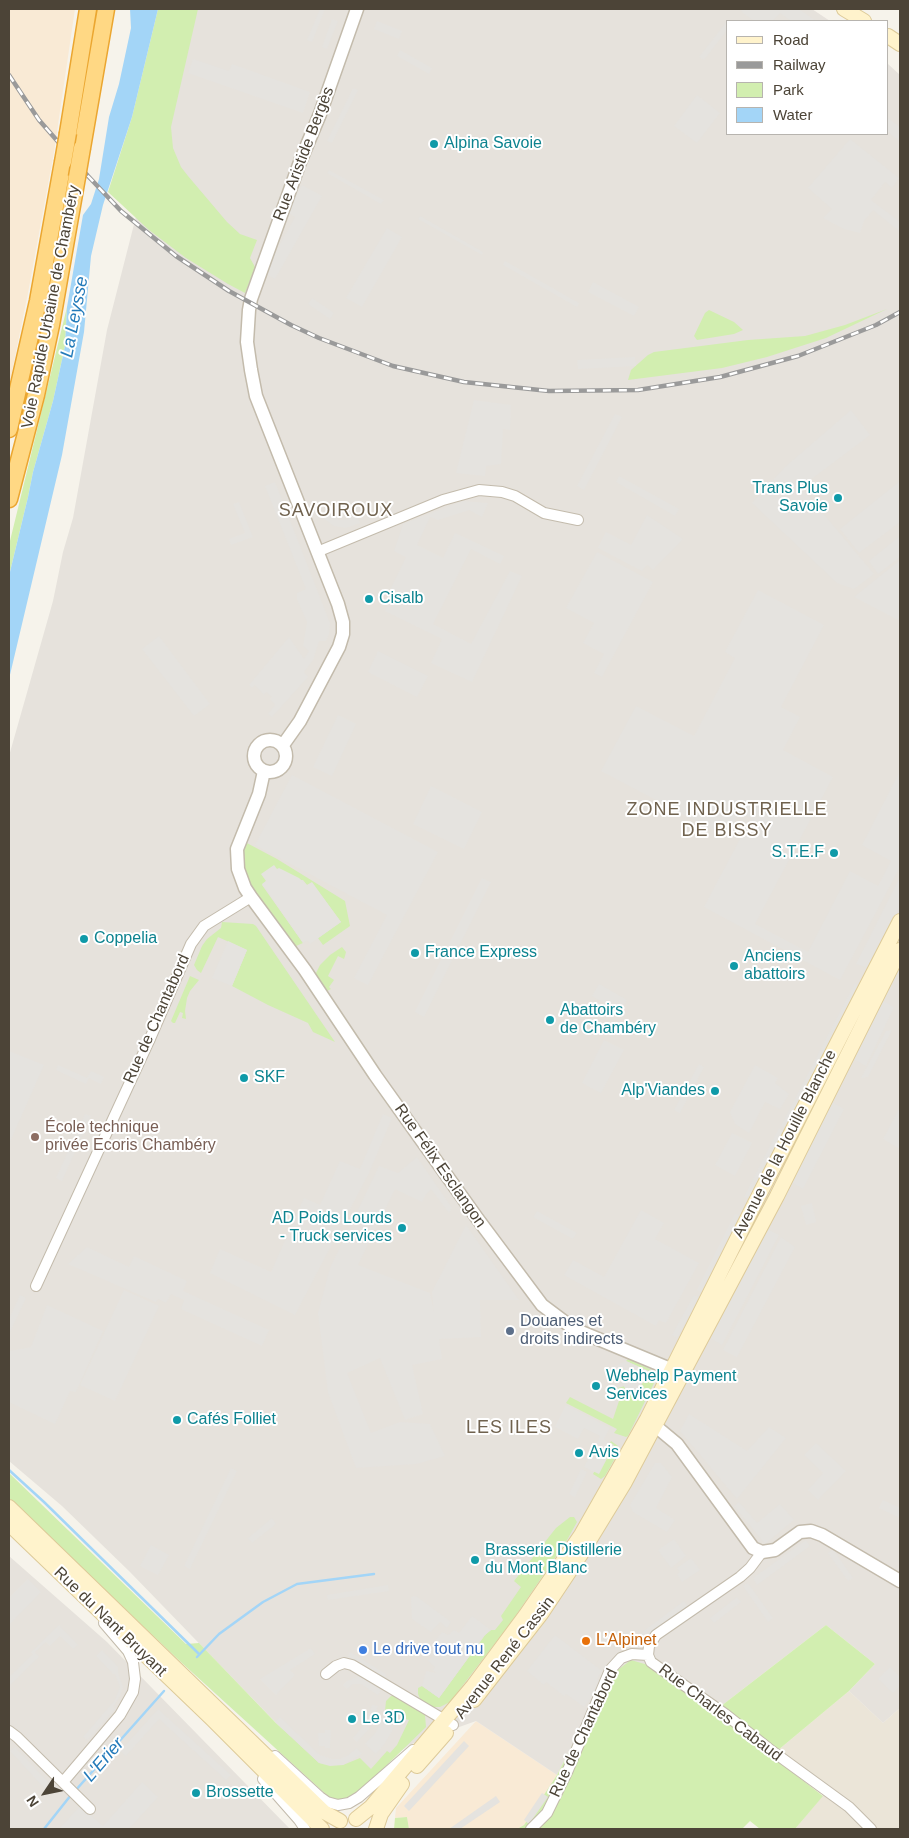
<!DOCTYPE html>
<html>
<head>
<meta charset="utf-8">
<style>
	body { margin:0 }
	#map { position:relative; width:909px; height:1838px; overflow:hidden; background:#f6f3eb; font-family:Arial,sans-serif }
	canvas { display:block }
	.frame { position:absolute; inset:0; border:10px solid #4c4437; pointer-events:none }
	.legend { position:absolute; left:726px; top:20px; width:162px; height:115px; box-sizing:border-box; background:#fff; border:1px solid #b7b4af; margin:0; padding:6px 9px; list-style:none; font-size:15px; color:#4c4437 }
	.legend li { display:flex; align-items:center; gap:10px; height:25px }
	.legend b { width:25px; border:1px solid #b7b4af }
	.north { position:absolute; left:20px; top:1768px; width:50px; height:50px; -webkit-text-stroke:4px #fff; paint-order:stroke; rotate:236deg; font-size:14px; font-weight:700; line-height:20px; text-align:center; color:#4c4437 }
	.north::after { content:''; display:block; margin:auto; width:18px; height:22px; background:#4c4437; clip-path:polygon(50% 0,100% 100%,50% 72%,0 100%) }
</style>
</head>
<body>
<div id="map">
<canvas width="909" height="1838"></canvas>
<div class="frame"></div>
<ul class="legend">
<li><b style="height:6px;background:#fff3cc"></b>Road</li>
<li><b style="height:6px;background:#9a9a9a"></b>Railway</li>
<li><b style="height:14px;background:#d2eeb0"></b>Park</li>
<li><b style="height:14px;background:#a3d5f7"></b>Water</li>
</ul>
<div class="north">N</div>
</div>
<script>
const g = document.querySelector('canvas').getContext('2d');
g.lineJoin = 'round';
function paint(path, color) {
  g.fillStyle = color;
  g.fill(path, 'evenodd');
}
function shape(rows) {
  const path = new Path2D();
  for (const r of rows) {
    if (r.length === 3) {
      path.moveTo(r[0] + r[2], r[1]);
      path.arc(r[0], r[1], r[2], 0, 2 * Math.PI);
      continue;
    }
    path.moveTo(r[0], r[1]);
    for (let i = 2; i < r.length; i += 2) path.lineTo(r[i], r[i + 1]);
  }
  return path;
}
function trace(path, color, width, dash) {
  g.strokeStyle = color;
  g.lineWidth = width;
  g.lineCap = dash ? 'butt' : 'round';
  g.setLineDash(dash || []);
  g.stroke(path);
}
function label(font, color, halo, rows, align = 'center') {
  g.font = font + ' Arial,sans-serif';
  g.lineWidth = 4;
  g.setLineDash([]);
  g.textBaseline = 'middle';
  g.strokeStyle = halo;
  g.fillStyle = color;
  for (const [text, x, y, turn = 0] of rows) {
    g.save();
    g.translate(x, y);
    g.rotate((+turn || 0) * Math.PI / 180);
    g.textAlign = isNaN(turn) ? turn : align;
    if (halo) g.strokeText(text, 0, 0);
    g.fillText(text, 0, 0);
    g.restore();
  }
}
const residential = shape([
	[849,1691,883,1723,900,1708,900,1829,795,1829,823,1795,771,1756]
]);
const commercial = shape([
	[9,9,75,9,54,152,28,293,9,386],
	[476,1721,557,1775,524,1825,517,1829,409,1829,407,1817,395,1818,396,1808]
]);
const industrial = shape([
	[189,9,812,9,830,21,728,21,728,134,888,134,888,64,900,75,900,1708,883,1723,849,1691,875,1664,826,1625,712,1713,648,1665,615,1672,580,1730,557,1775,476,1721,409,1745,364,1779,329,1770,313,1761,130,1572,62,1506,9,1461,9,756,53,601,63,552,73,518,107,330],
	[9,1556,107,1642,290,1829,9,1829]
]);
const green = shape([
	[158,9,198,9,171,127,173,148,181,167,188,176,227,222,240,234,257,240,250,258,255,267,245,293,228,284,186,258,149,230,108,192,132,117],
	[67,307,65,346,53,401,33,472,28,497,9,576,9,545],
	[887,309,826,338,767,357,722,368,628,380,631,370,648,355,654,352,748,340,805,336,845,325],
	[709,310,734,322,743,330,734,334,697,340,694,336,705,313],
	[245,842,277,859,345,901,350,926,323,945,318,938,341,922,312,883,307,885,303,880,266,881,262,885,303,943,296,946,292,945,246,881,241,856],
	[222,922,253,924,256,926,335,1042,313,1032,308,1023,268,1005,232,986,247,950,218,937,201,973,197,970,194,965,202,946,207,939,221,928],
	[342,947,346,952,345,956,344,959,338,956,328,976,334,980,329,987,331,989,327,991,323,990,315,975,320,965,330,955],
	[190,976,199,980,190,991,187,998,185,1011,186,1019,182,1018,183,1013,180,1012,175,1023,173,1023,171,1021],
	[628,1359,650,1369,653,1372,655,1381,628,1436,626,1437,614,1433,617,1429,566,1403,570,1397,613,1419,619,1401,618,1388,625,1386,627,1393,640,1386,648,1371,626,1361],
	[611,1441,618,1446,619,1451,605,1476,601,1479,593,1474],
	[9,1473,186,1644,199,1643,275,1722,319,1763,343,1765,360,1758,371,1769,387,1751,390,1753,397,1745,409,1720,405,1719,399,1711,397,1718,385,1711,386,1701,391,1696,394,1696,425,1715,426,1727,354,1797,346,1800,330,1798,183,1664,9,1499],
	[570,1517,574,1517,577,1522,567,1540,512,1621,450,1702,440,1707,432,1707,421,1701,418,1694,418,1688,422,1686,439,1698,485,1635,491,1630,495,1630,503,1620,501,1616,521,1587,514,1581,556,1528],
	[826,1625,875,1664,849,1691,771,1756,823,1796,795,1829,760,1829,750,1821,742,1829,517,1829,524,1825,557,1775,580,1730,615,1672,631,1660,648,1665,712,1713],
	[407,1817,409,1829,394,1829,395,1818]
]);
const parking = shape([
	[320,9,325,9,312,42,307,40],
	[740,9,799,9,816,21,791,21,780,13,773,21,754,21,743,13],
	[332,19,338,21,327,49,322,47],
	[728,20,729,21,728,21,728,29,704,60,699,57],
	[377,21,402,31,399,39,374,29],
	[400,50,432,68,429,74,397,56],
	[193,59,229,71,232,64,310,92,303,113,188,73],
	[353,88,358,90,332,143,327,141],
	[697,95,720,113,697,143,674,126],
	[888,118,900,127,900,142,888,132],
	[850,139,899,178,892,188,885,182,871,200,900,222,900,232,873,210,864,221,860,233,844,229,823,218,832,209,808,188],
	[329,170,384,200,381,204,327,173],
	[302,185,322,196,275,279,264,273,295,217,287,212],
	[420,216,483,252,482,255,418,219],
	[387,228,402,237,362,307,346,298],
	[505,261,579,303,577,307,503,265],
	[593,282,639,307,634,316,588,292],
	[312,298,334,313,330,319,308,304],
	[635,357,636,366,578,369,577,360],
	[474,400,511,405,510,430,503,429,501,464,486,466,485,476,456,473],
	[851,410,870,435,801,487,874,574,854,589,837,583,752,503,785,467],
	[615,414,622,417,584,490,577,486],
	[619,476,679,509,675,516,616,482],
	[900,481,900,522,859,553,840,529],
	[275,482,330,623,329,634,326,641,319,641,313,660,304,672,308,677,272,717,268,714,275,705,270,699,272,697,266,692,264,695,255,685,252,688,249,685,289,637,304,659,309,651,303,646,307,622,297,599,297,593,306,589,265,486],
	[463,501,488,503,482,517,469,510,438,520,430,517,417,545,443,558,455,533,504,556,500,564,471,549,433,624,471,644,510,571,522,576,472,682,431,663,442,639,385,611,394,592,390,590,406,557,394,551,403,524],
	[239,502,253,537,231,545,229,539,245,533,233,504],
	[328,512,339,520,345,520,357,515,360,523,346,528,334,526,322,517],
	[647,515,683,539,653,570,647,565,642,571,598,548,606,532,631,545],
	[900,536,900,557,878,574,869,561],
	[597,552,653,582,602,677,594,673,604,654,583,643,594,623,566,608],
	[900,560,900,621,854,597],
	[758,590,824,625,781,707,800,717,783,750,833,777,755,924,808,952,850,871,878,886,891,861,862,845,900,771,900,867,840,980,704,907,751,818,739,812,726,837,601,771,636,706,694,736,735,658,725,652],
	[159,636,210,704,194,716,142,649],
	[378,651,428,676,417,697,368,672],
	[338,715,356,724,332,776,313,767],
	[292,775,438,852,368,985,354,978,387,915,255,845],
	[431,786,482,812,464,849,413,824],
	[274,865,277,869,279,868,299,878,307,885,312,882,341,922,310,944,307,940,303,943,262,884,266,881,261,874],
	[900,877,900,906,869,968,856,964],
	[482,878,491,882,424,1017,415,1012],
	[228,941,247,950,232,986,212,978],
	[855,983,860,988,788,1128,781,1126],
	[599,984,627,1000,620,1012,592,996],
	[881,1000,894,1007,866,1066,852,1058],
	[892,1030,868,1077,861,1078,886,1031],
	[604,1040,624,1050,601,1093,582,1083],
	[9,1051,44,1065,9,1144],
	[699,1064,704,1067,680,1113,674,1110],
	[58,1065,87,1078,91,1071,104,1077,101,1084,89,1078,86,1084,56,1070],
	[755,1065,778,1078,775,1083,789,1094,780,1109,765,1102,749,1133,735,1124,730,1112],
	[830,1101,844,1109,803,1189,790,1181],
	[900,1107,900,1149,883,1139],
	[85,1114,91,1116,62,1181,56,1178],
	[383,1114,392,1118,369,1173,295,1315,210,1273,220,1249,271,1272,304,1198,320,1205,340,1161,360,1169],
	[779,1128,786,1134,751,1199,744,1197],
	[732,1133,752,1143,735,1176,715,1165],
	[417,1157,452,1208,449,1213,431,1189,425,1196,422,1202,395,1189,358,1265,430,1293,434,1312,432,1292,466,1225,519,1300,480,1300,481,1337,439,1339,442,1359,412,1365,423,1414,405,1420,380,1358,347,1373,371,1433,400,1422,430,1424,445,1456,416,1464,356,1468,328,1392,318,1313,330,1268,379,1166,398,1173],
	[812,1203,816,1222,806,1225,801,1206],
	[641,1210,664,1223,655,1239,699,1263,666,1323,659,1320,656,1326,564,1275,573,1260,604,1277],
	[537,1211,577,1233,573,1239,533,1217],
	[735,1214,742,1216,704,1293,697,1290],
	[765,1228,779,1235,722,1345,709,1337],
	[781,1237,795,1247,737,1357,723,1350],
	[87,1247,129,1267,134,1256,187,1281,183,1291,269,1330,262,1346,181,1309,184,1300,171,1294,166,1303,158,1299,156,1302,68,1264],
	[124,1290,159,1306,115,1401,80,1385],
	[20,1295,26,1298,9,1334,9,1319],
	[694,1295,700,1298,677,1338,672,1335],
	[47,1305,103,1331,76,1392,70,1391,55,1424,9,1402,9,1351,31,1347],
	[626,1361,649,1371,641,1386,644,1388,638,1399,627,1393,615,1366],
	[566,1405,610,1428,604,1439,614,1445,599,1474,584,1467,600,1436,584,1428,578,1439,555,1427],
	[689,1414,747,1451,769,1427,786,1438,737,1499,680,1431],
	[816,1443,846,1471,818,1500,808,1490,823,1473,804,1455],
	[655,1463,661,1463,672,1477,656,1508,675,1520,667,1532,633,1512,630,1505],
	[231,1468,237,1471,190,1569,184,1566],
	[581,1469,587,1472,575,1497,569,1494],
	[883,1500,900,1508,900,1518,879,1508],
	[739,1502,757,1523,780,1504,794,1520,765,1544,734,1506],
	[272,1518,276,1524,252,1543,248,1538],
	[674,1539,686,1556,671,1568,658,1550],
	[806,1540,810,1546,757,1585,753,1578],
	[151,1545,169,1555,158,1575,140,1566],
	[833,1549,853,1578,848,1581,828,1553],
	[691,1558,700,1570,682,1582,677,1574,680,1572,677,1568],
	[28,1579,41,1592,9,1625,9,1598],
	[748,1583,773,1618,768,1622,743,1586],
	[388,1585,389,1591,328,1600,327,1595],
	[416,1596,451,1622,447,1628,440,1622,431,1632,412,1619,411,1597],
	[737,1597,741,1602,714,1623,710,1618],
	[684,1601,689,1607,634,1648,629,1642],
	[472,1616,491,1630,485,1635,439,1698,422,1686,426,1671,436,1673,433,1670,435,1667,428,1661,432,1656,427,1652,442,1632,448,1635,454,1630,459,1633],
	[59,1625,78,1645,73,1649,60,1636,50,1646,46,1642,35,1652,39,1657,9,1686,9,1677,33,1654,31,1652],
	[555,1635,602,1671,597,1679,603,1683,584,1707,566,1694,564,1696,546,1682,544,1685,527,1671],
	[311,1648,315,1654,290,1670,295,1675,276,1695,260,1679],
	[102,1650,118,1667,118,1673,123,1687,120,1696,113,1707,115,1709,88,1740,83,1737,115,1700,120,1687,115,1674,113,1674,96,1656],
	[350,1652,386,1674,385,1679,348,1656],
	[890,1667,900,1677,900,1686,893,1693,878,1679],
	[360,1676,381,1690,378,1695,361,1684,353,1684,347,1689,343,1685,347,1681],
	[372,1705,378,1706,373,1720,369,1729,357,1742,353,1738,363,1726],
	[158,1709,231,1775,226,1780,159,1719,126,1756,120,1751],
	[385,1711,397,1718,392,1731,385,1743,376,1754,365,1744,376,1732],
	[280,1717,320,1755,332,1759,340,1759,347,1756,357,1748,362,1754,343,1765,330,1766,319,1763,275,1722],
	[325,1730,331,1730,330,1748,325,1748,325,1746,319,1746,318,1733,325,1733],
	[464,1741,469,1746,409,1811,404,1806],
	[15,1747,51,1785,45,1789,10,1751],
	[142,1782,158,1797,129,1829,59,1829,80,1806,103,1826],
	[542,1793,548,1797,529,1824,524,1820],
	[496,1796,500,1802,460,1829,449,1829]
]);
const water = shape([
	[130,9,158,9,132,117,103,205,91,256,84,332,62,455,9,679,9,576,28,497,33,472,53,401,65,346,67,307,83,215,91,204,99,179,109,117,119,84,131,28]
]);
const stream = shape([
	[9,1470,44,1502,199,1654],
	[197,1657,219,1634,263,1602,297,1584,374,1574],
	[75,1791,164,1691],
	[44,1829,71,1795]
]);
const minor = shape([
	[317,552,443,500,479,490,502,492,515,496,544,513,578,520],
	[36,1286,149,1041,191,944,204,926,251,897],
	[762,1552,750,1568,740,1577,656,1635,649,1646,648,1655,651,1662,725,1714,768,1748,849,1807,871,1829],
	[326,1674,336,1666,344,1663,352,1665,453,1725],
	[9,1731,17,1737,90,1809],
	[275,1756,320,1797,327,1802,338,1805,349,1803,359,1797,413,1750],
	[263,1779,299,1820,305,1829],
	[63,1782,120,1715,133,1692,135,1679,133,1662,128,1651,104,1623],
	[531,1829,547,1813,568,1770,610,1670,621,1658,632,1654,648,1655]
]);
const tertiary = shape([
	[270,756,16],
	[283,745,300,721,339,647,343,634,343,622,338,604,256,396,251,370,247,342,249,310,251,299,300,162,320,114,357,9],
	[264,771,259,794,237,849,238,869,245,888,251,897,305,970,375,1075,477,1218,542,1305,574,1329,680,1373],
	[647,1419,677,1444,753,1548,762,1552,775,1550,800,1532,811,1531,822,1535,900,1581]
]);
const secondary = shape([
	[844,9,864,21],
	[888,36,900,44],
	[9,1507,324,1812,340,1821],
	[9,1524,212,1719,322,1829],
	[474,1700,541,1614,581,1554,625,1482,777,1196,900,950],
	[417,1766,446,1733],
	[356,1819,371,1807,473,1686,525,1616,581,1535,647,1419,755,1203,900,921],
	[376,1829,381,1814,402,1784]
]);
const trunk = shape([
	[68,133,88,9],
	[82,148,106,9],
	[9,429,38,301,63,162],
	[9,499,36,395,51,325,77,177]
]);
const rail = shape([
	[9,75,39,120,88,176,121,211,176,256,229,291,291,325,319,338,393,366,464,382,549,391,638,390,720,377,798,356,876,325,900,312]
]);
const trunkBridge = shape([
	[63,162,68,133],
	[77,177,82,148]
]);
const markers = [
	[434,144,5,"#0f9aa8"],
	[838,498,5,"#0f9aa8"],
	[369,599,5,"#0f9aa8"],
	[834,853,5,"#0f9aa8"],
	[84,939,5,"#0f9aa8"],
	[415,953,5,"#0f9aa8"],
	[734,966,5,"#0f9aa8"],
	[550,1020,5,"#0f9aa8"],
	[244,1078,5,"#0f9aa8"],
	[715,1091,5,"#0f9aa8"],
	[35,1137,5,"#8d6e63"],
	[402,1228,5,"#0f9aa8"],
	[510,1331,5,"#5c6f8a"],
	[596,1386,5,"#0f9aa8"],
	[177,1420,5,"#0f9aa8"],
	[579,1453,5,"#0f9aa8"],
	[475,1560,5,"#0f9aa8"],
	[586,1641,5,"#e8710a"],
	[363,1650,5,"#3f7fe0"],
	[352,1719,5,"#0f9aa8"],
	[196,1793,5,"#0f9aa8"]
];
const cultureNames = [
	["Alpina Savoie",444,144],
	["Trans Plus",828,489,"right"],
	["Savoie",828,507,"right"],
	["Cisalb",379,599],
	["S.T.E.F",824,853,"right"],
	["Coppelia",94,939],
	["France Express",425,953],
	["Anciens",744,957],
	["abattoirs",744,975],
	["Abattoirs",560,1011],
	["de Chambéry",560,1029],
	["SKF",254,1078],
	["Alp'Viandes",705,1091,"right"],
	["AD Poids Lourds",392,1219,"right"],
	["- Truck services",392,1237,"right"],
	["Webhelp Payment",606,1377],
	["Services",606,1395],
	["Cafés Folliet",187,1420],
	["Avis",589,1453],
	["Brasserie Distillerie",485,1551],
	["du Mont Blanc",485,1569],
	["Le 3D",362,1719],
	["Brossette",206,1793]
];
const streetNames = [
	["Rue Aristide Bergès",304,154,-69],
	["Voie Rapide Urbaine de Chambéry",51,307,-79],
	["Rue de Chantabord",157,1019,-66],
	["Avenue de la Houille Blanche",785,1144,-63],
	["Rue Félix Esclangon",440,1166,55],
	["Rue du Nant Bruyant",110,1622,44],
	["Avenue René Cassin",505,1658,-52],
	["Rue Charles Cabaud",720,1713,37],
	["Rue de Chantabord",584,1733,-65]
];
const educationNames = [
	["École technique",45,1128],
	["privée Ecoris Chambéry",45,1146]
];
const serviceNames = [
	["Douanes et",520,1322],
	["droits indirects",520,1340]
];
const foodNames = [
	["L’Alpinet",596,1641]
];
const shopNames = [
	["Le drive tout nu",373,1650]
];
const waterNames = [
	["La Leysse",75,317,-79],
	["L'Erier",104,1760,-49]
];
const neighbourhoodNames = [
	["SAVOIROUX",336,511],
	["ZONE INDUSTRIELLE",727,810],
	["DE BISSY",727,831],
	["LES ILES",509,1428]
];
paint(residential, '#ebe5d8');
paint(commercial, '#f9ead5');
paint(industrial, '#e6e2dc');
paint(green, '#d2eeb0');
paint(parking, '#e5e3df');
paint(water, '#a3d5f7');
trace(stream, '#a3d5f7', 2.5);
trace(minor, '#c3bbac', 12);
trace(tertiary, '#c3bbac', 15);
trace(secondary, '#ddca99', 16);
trace(trunk, '#eba630', 19);
trace(minor, '#fff', 10);
trace(tertiary, '#fff', 12);
trace(secondary, '#fff3cc', 14);
trace(trunk, '#ffd884', 16);
trace(rail, '#9a9a9a', 4.5);
trace(rail, '#fff', 2.5, [8]);
trace(trunkBridge, '#eba630', 19, []);
trace(trunkBridge, '#ffd884', 16);
for (const [x, y, r, color] of markers) {
  const dot = new Path2D();
  dot.arc(x, y, r, 0, 2 * Math.PI);
  g.fillStyle = color;
  g.fill(dot);
  trace(dot, '#fff', 2);
}
label('16px', '#0d838f', '#fff', cultureNames, 'left');
label('16px', '#4c4437', '#fff', streetNames);
label('16px', '#785e54', '#fff', educationNames, 'left');
label('16px', '#4e5e75', '#fff', serviceNames, 'left');
label('16px', '#c56008', '#fff', foodNames, 'left');
label('16px', '#366cbe', '#fff', shopNames, 'left');
label('italic 18px', '#247bba', '#fff', waterNames);
g.letterSpacing = '1px';
label('18px', '#70624e', '#fff', neighbourhoodNames);
g.letterSpacing = '0px';
</script>
</body>
</html>
